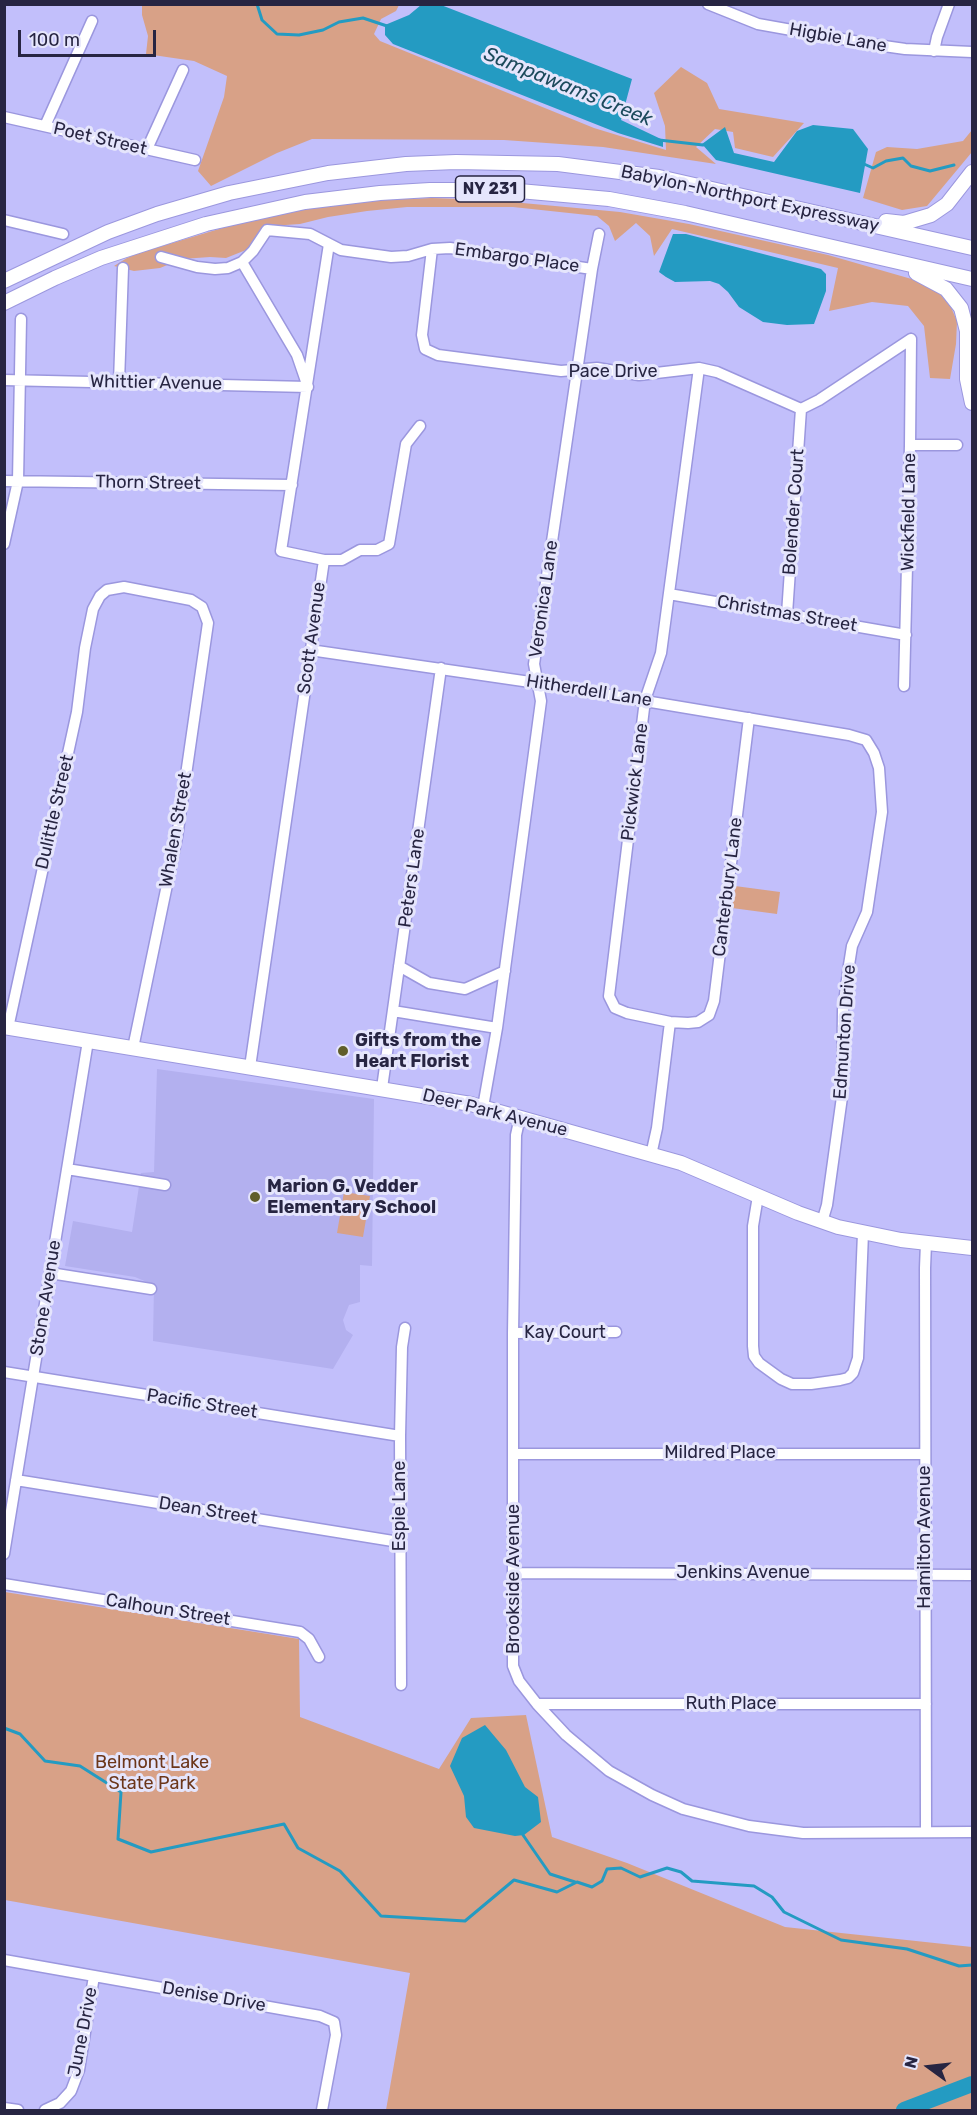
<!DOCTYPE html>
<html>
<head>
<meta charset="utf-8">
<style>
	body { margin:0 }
	#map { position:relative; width:977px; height:2115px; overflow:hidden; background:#c2bffb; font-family:Rubik,sans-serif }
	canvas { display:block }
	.frame { position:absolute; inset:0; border:6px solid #272542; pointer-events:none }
	.north { position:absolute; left:899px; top:2037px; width:60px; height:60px; -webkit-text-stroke:4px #e5e5fc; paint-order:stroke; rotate:285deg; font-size:16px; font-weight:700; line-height:24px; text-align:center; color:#272542 }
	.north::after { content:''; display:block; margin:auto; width:21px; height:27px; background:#272542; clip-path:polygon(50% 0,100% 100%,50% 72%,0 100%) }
	.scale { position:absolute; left:18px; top:30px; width:138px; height:27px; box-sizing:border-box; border:3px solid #272542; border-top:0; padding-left:8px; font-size:18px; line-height:21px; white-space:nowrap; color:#272542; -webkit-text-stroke:4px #e5e5fc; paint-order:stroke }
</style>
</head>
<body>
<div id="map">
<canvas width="977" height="2115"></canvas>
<div class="frame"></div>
<div class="north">N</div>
<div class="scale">100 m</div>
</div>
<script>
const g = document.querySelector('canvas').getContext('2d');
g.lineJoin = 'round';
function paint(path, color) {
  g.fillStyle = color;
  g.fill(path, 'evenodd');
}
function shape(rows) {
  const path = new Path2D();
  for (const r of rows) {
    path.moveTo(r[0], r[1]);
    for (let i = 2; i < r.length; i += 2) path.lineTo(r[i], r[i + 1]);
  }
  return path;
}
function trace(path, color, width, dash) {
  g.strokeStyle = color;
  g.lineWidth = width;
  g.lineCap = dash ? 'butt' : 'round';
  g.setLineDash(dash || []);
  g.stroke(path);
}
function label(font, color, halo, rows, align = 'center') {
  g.font = font + ' Rubik,sans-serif';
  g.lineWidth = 6;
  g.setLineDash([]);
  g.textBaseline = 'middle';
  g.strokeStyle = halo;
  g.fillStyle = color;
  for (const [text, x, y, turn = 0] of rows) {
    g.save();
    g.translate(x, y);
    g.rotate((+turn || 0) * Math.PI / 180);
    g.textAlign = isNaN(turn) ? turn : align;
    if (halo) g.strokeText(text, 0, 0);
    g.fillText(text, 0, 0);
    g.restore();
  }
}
const built = shape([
	[157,1069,374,1099,372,1266,360,1265,360,1302,349,1305,343,1320,346,1330,353,1335,333,1369,153,1341,154,1285,135,1277,65,1266,73,1221,132,1232,141,1173,154,1172]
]);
const green = shape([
	[142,5,399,5,396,11,381,19,374,34,380,41,594,128,666,150,665,126,654,93,681,67,707,83,719,109,804,123,773,157,735,148,733,132,715,129,696,147,716,164,603,147,504,140,312,139,277,153,211,186,198,171,224,97,227,76,194,61,146,54,148,36,142,15],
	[972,130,972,152,927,206,902,210,863,198,876,152,887,147,917,149,963,141],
	[432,198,490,200,620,212,689,224,828,255,915,280,936,290,950,305,957,321,956,344,950,379,930,378,924,326,908,306,872,302,829,311,838,268,672,229,654,256,650,236,636,223,615,241,609,226,597,216,513,207,407,207,367,211,328,217,300,224,271,226,251,248,226,258,210,257,182,259,160,268,134,271,114,266,127,258,139,253,229,226,283,213,353,201],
	[735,886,780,892,777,914,732,908],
	[344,1192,370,1196,363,1237,337,1233],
	[5,1592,299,1639,300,1717,439,1769,471,1718,526,1715,552,1837,627,1863,785,1927,972,1947,972,2110,386,2110,410,1973,5,1900]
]);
const water = shape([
	[421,5,441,5,632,79,621,120,663,140,663,147,618,133,393,44,385,35,385,25,409,15],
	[813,125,853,129,868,149,860,193,716,160,702,144,725,127,734,153,774,162,797,131],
	[673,234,686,234,821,269,826,274,826,291,814,324,787,325,763,322,739,307,728,292,719,284,710,281,675,282,666,277,659,272],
	[485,1725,506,1750,525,1787,538,1797,541,1822,524,1835,515,1836,474,1828,466,1817,464,1796,450,1766,462,1738]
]);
const stream = shape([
	[257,4,262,20,277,34,299,35,323,30,339,22,363,18,387,26],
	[659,140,703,145],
	[864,164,873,168,886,161,903,158,911,166,930,171,954,165],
	[4,1728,20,1734,45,1761,80,1766,121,1792,118,1839,151,1852,284,1824,298,1848,340,1871,381,1916,465,1921,514,1880,557,1892,577,1882,592,1887,602,1881,607,1869,621,1868,640,1877,667,1868,681,1872,692,1881,754,1886,772,1897,784,1912,841,1940,907,1949,959,1966,972,1965],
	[523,1835,550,1874,575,1882]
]);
const river = shape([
	[904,2110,972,2084]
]);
const minor = shape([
	[708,4,758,24,870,44,905,49,972,52],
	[934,51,937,37,949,4],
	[4,117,195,160],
	[45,126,92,21],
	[147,149,183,70],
	[4,220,63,234],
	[329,244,281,551,324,560,342,560,360,550,377,550,389,544,406,444,420,426],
	[432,249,422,335,425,349,438,355,561,371,597,368,639,375,699,368,717,372,801,409,819,400,911,339],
	[161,257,197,267,215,269,228,268,242,262,253,251,267,230,310,234,341,250,391,257,408,256,432,249,450,248,592,269],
	[699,368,661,653,645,700,609,996,615,1008,627,1013,670,1022,688,1023,698,1022,709,1015,714,1001,749,718],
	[4,380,308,387,297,355,242,262],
	[119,382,123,268],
	[910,445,957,445],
	[4,481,292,485],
	[4,544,18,481,21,319],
	[669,594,906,635],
	[787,614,801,409],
	[310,650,537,683,849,735,866,740,874,753,879,768,882,812,867,912,852,946,849,965,843,1010,842,1097,827,1205,822,1222],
	[904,686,910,445,911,339],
	[399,966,429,983,465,989,505,971],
	[393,1011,497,1028],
	[8,1028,77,712,85,648,93,609,100,596,107,590,124,587,191,600,202,607,208,623,177,837,133,1048],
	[250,1067,324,560],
	[382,1088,441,668],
	[483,1107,497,1028,541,701,534,664,592,269,599,234],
	[520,1117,516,1135,513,1333,513,1666,519,1681,537,1704,566,1735,609,1771,652,1795,683,1809,749,1826,803,1833,972,1832],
	[651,1155,657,1128,670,1022],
	[67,1169,165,1185],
	[758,1196,753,1226,753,1346,754,1356,759,1363,781,1379,792,1384,811,1384,840,1380,848,1378,853,1373,858,1358,863,1233],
	[50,1273,151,1289],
	[513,1333,616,1332],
	[4,1372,400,1436],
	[515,1454,925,1454],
	[16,1480,399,1542],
	[4,1554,88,1041],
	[514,1573,972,1575],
	[4,1584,300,1632,309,1639,319,1657],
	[401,1685,400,1436,402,1347,405,1328],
	[537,1704,926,1704],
	[926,1832,925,1268,926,1243],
	[4,1960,320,2016,334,2022,336,2035,322,2110],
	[4,2108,18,2110],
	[45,2110,60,2103,71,2091,79,2070,94,1976]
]);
const major = shape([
	[886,221,904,223,931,215,947,204,972,172],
	[916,273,946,289,961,308,967,331,967,379,972,403],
	[4,281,108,232,157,214,229,193,328,173,406,164,456,162,558,164,659,177,972,248],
	[4,303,55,278,101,258,206,224,305,202,380,193,430,190,508,190,609,199,685,213,972,279],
	[4,1027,471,1104,681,1163,798,1213,838,1227,901,1240,972,1248]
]);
const markers = [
	[343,1051,6,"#605e2a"],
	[255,1197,6,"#605e2a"]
];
const shields = [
	[490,189,69]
];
const shieldNames = [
	["NY 231",490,189]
];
const streetNames = [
	["Higbie Lane",838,38,10],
	["Poet Street",100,139,13],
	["Babylon-Northport Expressway",750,199,12],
	["Embargo Place",517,258,8],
	["Pace Drive",613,372],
	["Whittier Avenue",156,383,1],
	["Thorn Street",148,483,1],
	["Bolender Court",794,512,-86],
	["Wickfield Lane",909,512,-89],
	["Veronica Lane",544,599,-82],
	["Christmas Street",787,614,10],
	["Scott Avenue",312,638,-82],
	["Hitherdell Lane",589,691,9],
	["Pickwick Lane",635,782,-83],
	["Dulittle Street",55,812,-77],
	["Whalen Street",176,830,-80],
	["Peters Lane",412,878,-82],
	["Canterbury Lane",728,887,-83],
	["Edmunton Drive",845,1032,-86],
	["Deer Park Avenue",495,1113,14],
	["Stone Avenue",46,1298,-81],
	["Kay Court",565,1333],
	["Pacific Street",202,1404,9],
	["Mildred Place",720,1453],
	["Espie Lane",400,1506,-90],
	["Dean Street",208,1511,9],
	["Hamilton Avenue",925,1537,-90],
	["Jenkins Avenue",743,1573],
	["Brookside Avenue",514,1579,-90],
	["Calhoun Street",168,1610,9],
	["Ruth Place",731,1704],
	["Denise Drive",214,1997,10],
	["June Drive",83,2032,-79]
];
const poiNames = [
	["Gifts from the",355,1041],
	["Heart Florist",355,1062],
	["Marion G. Vedder",267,1187],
	["Elementary School",267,1208]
];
const parkNames = [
	["Belmont Lake",152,1763],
	["State Park",152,1784]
];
const waterNames = [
	["Sampawams Creek",568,87,22]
];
paint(built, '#b3b0ef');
paint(green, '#d8a187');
paint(water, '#249bc2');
trace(stream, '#249bc2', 3);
trace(river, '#249bc2', 16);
trace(minor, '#9b97de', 13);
trace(major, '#9b97de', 16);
trace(minor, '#fff', 10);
trace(major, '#fff', 14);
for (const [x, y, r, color] of markers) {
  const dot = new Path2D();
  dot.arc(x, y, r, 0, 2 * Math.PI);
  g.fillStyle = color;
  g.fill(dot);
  trace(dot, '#e5e5fc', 2);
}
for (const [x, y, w] of shields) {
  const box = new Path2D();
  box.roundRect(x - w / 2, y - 13, w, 26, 4.5);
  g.fillStyle = '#e5e5fc';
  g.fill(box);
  trace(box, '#272542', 1.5);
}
label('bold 16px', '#272542', null, shieldNames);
label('18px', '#272542', '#e5e5fc', streetNames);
label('bold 18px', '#272542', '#e5e5fc', poiNames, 'left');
label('18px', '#6c361a', '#e5e5fc', parkNames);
label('italic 20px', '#1c4a5c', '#e5e5fc', waterNames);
</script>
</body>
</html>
